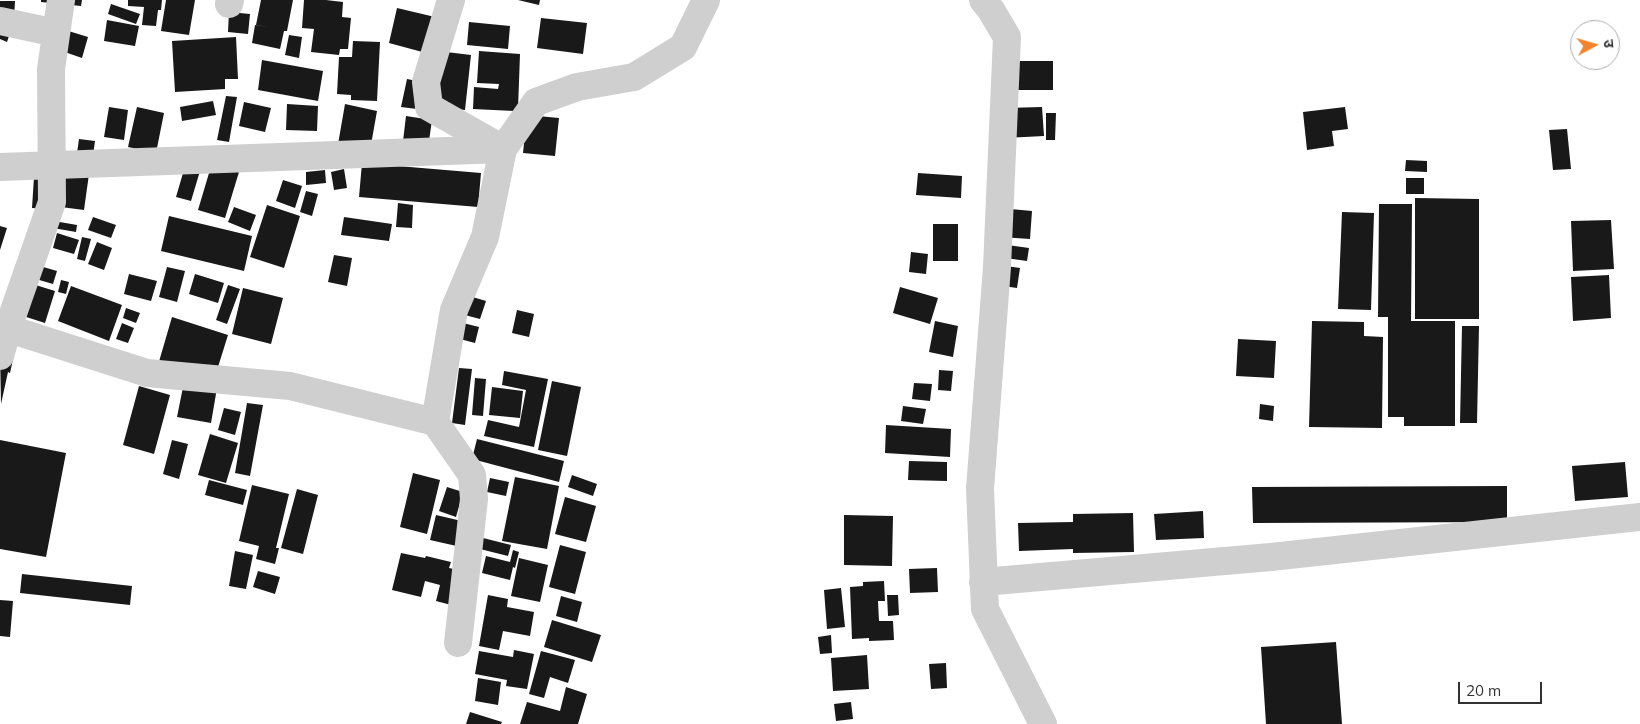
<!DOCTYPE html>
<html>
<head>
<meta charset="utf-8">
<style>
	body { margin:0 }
	#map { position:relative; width:1640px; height:724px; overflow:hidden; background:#fff; font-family:Mulish,"Noto Sans Devanagari",sans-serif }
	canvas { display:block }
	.north { position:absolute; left:1570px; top:20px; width:50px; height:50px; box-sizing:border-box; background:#fff; border:1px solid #adadad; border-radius:50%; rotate:84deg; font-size:14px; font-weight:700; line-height:20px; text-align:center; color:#323232 }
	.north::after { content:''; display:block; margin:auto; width:18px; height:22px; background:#f2832b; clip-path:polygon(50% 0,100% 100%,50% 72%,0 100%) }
	.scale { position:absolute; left:1458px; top:682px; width:84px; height:22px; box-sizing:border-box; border:2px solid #323232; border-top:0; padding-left:6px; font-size:15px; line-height:18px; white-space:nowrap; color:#323232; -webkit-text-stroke:4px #fff; paint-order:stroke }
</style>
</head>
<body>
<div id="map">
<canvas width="1640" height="724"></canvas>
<div class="north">उ</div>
<div class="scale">20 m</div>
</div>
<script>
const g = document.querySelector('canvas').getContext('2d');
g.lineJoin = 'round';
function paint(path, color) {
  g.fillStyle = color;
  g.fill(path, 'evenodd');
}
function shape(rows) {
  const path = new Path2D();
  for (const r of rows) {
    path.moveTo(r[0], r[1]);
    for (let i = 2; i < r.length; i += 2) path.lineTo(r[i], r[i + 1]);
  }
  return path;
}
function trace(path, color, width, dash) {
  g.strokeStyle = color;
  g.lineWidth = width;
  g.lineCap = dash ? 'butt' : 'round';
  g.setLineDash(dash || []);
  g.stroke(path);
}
const building = shape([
	[41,0,82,0,81,6,41,2],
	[128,0,162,0,161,10,158,10,156,26,142,25,144,7,128,6],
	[166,0,195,0,189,35,161,31],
	[261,0,293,0,287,31,284,31,280,49,252,43,255,25,268,27,256,25],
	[304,0,326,0,343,2,342,17,351,18,348,49,340,49,339,55,311,52,314,29,302,28],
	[518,0,540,0,539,5],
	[0,1,15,1,14,18,0,17],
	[111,4,140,14,136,24,108,14],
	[397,8,435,17,426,53,389,43],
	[229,12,250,14,248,34,228,32],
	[541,18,587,23,583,54,537,48],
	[107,20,139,26,135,46,104,41],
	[469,22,510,26,508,49,467,45],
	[0,26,11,30,7,42,0,39],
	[62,29,88,37,82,58,56,49],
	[289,35,302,37,299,58,285,55],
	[236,37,238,79,225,79,225,89,175,92,172,41],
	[353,41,380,42,377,101,351,100,351,95,337,94,339,57,352,57],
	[438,51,471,55,465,110,432,107],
	[479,51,520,54,518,109,514,109,514,111,473,109,474,87,498,89,499,84,477,83],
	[262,60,323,71,318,101,258,90],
	[1015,61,1053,61,1053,90,1015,90],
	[407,79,422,82,417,109,401,107],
	[226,96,237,97,229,142,217,140],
	[213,101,216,115,182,121,180,107],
	[244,102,271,108,265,132,239,126],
	[287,104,318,106,317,131,286,130],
	[345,104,377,111,369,156,337,150],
	[109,107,128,110,124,140,104,137],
	[137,107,164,113,156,153,128,147],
	[1042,107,1044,136,1005,138,1005,108],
	[1345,107,1348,129,1332,131,1334,146,1307,150,1303,112],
	[1046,113,1056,113,1055,140,1046,140],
	[527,115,559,118,555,156,523,153],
	[406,116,432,120,426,162,401,158],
	[1567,129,1571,169,1553,170,1549,130],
	[79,139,95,141,92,163,76,160],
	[188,156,203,161,191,201,176,197],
	[1406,160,1427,161,1427,172,1405,171],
	[212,163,239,172,225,218,198,210],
	[362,163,481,173,478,207,359,197],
	[344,169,347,188,334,190,331,172],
	[325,170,326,183,306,185,306,172],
	[66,171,89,174,84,210,61,207],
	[918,173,962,176,961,198,916,195],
	[34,177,60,179,57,210,32,208],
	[1406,178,1424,178,1424,194,1406,194],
	[283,180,302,186,295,208,276,201],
	[306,191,318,194,312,216,300,212],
	[1415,198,1479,199,1479,319,1415,319],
	[398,203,413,205,412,228,396,227],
	[1379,204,1412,204,1411,321,1455,321,1455,426,1404,426,1404,417,1388,417,1388,317,1378,317],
	[267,205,300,216,284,268,250,257],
	[234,207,256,215,250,231,228,222],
	[989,207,1032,211,1030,239,986,236],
	[1342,212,1374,213,1371,310,1338,309],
	[169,216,252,236,244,271,161,251],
	[93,217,116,225,111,238,88,230],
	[344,217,392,224,389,241,341,235],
	[1611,220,1614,269,1573,271,1571,221],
	[54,221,77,225,76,232,53,228],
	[933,224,958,224,958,261,933,261],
	[0,226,7,228,0,250],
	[57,233,79,240,74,254,53,248],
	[82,237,91,239,85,261,77,259],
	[97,242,112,248,104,270,88,264],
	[986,242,1029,248,1027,261,984,255],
	[911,252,928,254,926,274,909,272],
	[334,255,352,258,347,286,328,282],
	[26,262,57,271,53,284,22,275],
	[992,264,1020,268,1017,288,989,284],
	[167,267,185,271,177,302,159,297],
	[129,274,157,281,151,301,124,294],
	[195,274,224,283,218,303,189,294],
	[1609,275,1611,318,1573,321,1571,277],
	[16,279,55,291,45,323,20,315],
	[61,280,69,282,66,294,58,292],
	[228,285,240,289,227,324,216,320],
	[71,286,122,305,109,341,58,321],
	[900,287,938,298,930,324,893,313],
	[243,288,283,298,271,344,232,334],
	[466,295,486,301,480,319,461,314],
	[126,308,140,313,136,323,123,318],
	[517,310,534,314,529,337,512,333],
	[172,317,228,335,213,383,158,365],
	[935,321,958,326,953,357,929,352],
	[1312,321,1364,322,1364,336,1383,337,1382,428,1309,427],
	[122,323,134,328,128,343,116,339],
	[463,323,479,327,475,343,460,339],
	[1462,326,1479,326,1477,423,1460,423],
	[1238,339,1276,341,1274,378,1236,376],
	[0,352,14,355,10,373,8,372,1,404],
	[459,368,472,369,465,425,452,423],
	[939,370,953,371,951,391,938,390],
	[504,371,548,379,534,447,484,436,488,420,519,427,526,390,502,385],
	[475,378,486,379,483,416,472,415],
	[552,381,581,387,567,456,538,450],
	[184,382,217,388,211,423,177,417],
	[914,383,932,384,930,401,912,399],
	[139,386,170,395,154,454,123,445],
	[492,387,523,391,520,418,489,415],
	[247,403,263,405,250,476,235,473],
	[1260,404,1274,406,1273,421,1259,419],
	[903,406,926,409,923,424,901,421],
	[224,408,241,412,235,435,218,430],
	[886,425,951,429,950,457,885,453],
	[210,434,238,443,226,483,198,475],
	[477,439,564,461,559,482,472,459],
	[0,440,66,453,46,557,0,549],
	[172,440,188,444,179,479,163,474],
	[909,461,947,462,947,481,908,480],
	[1625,462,1628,497,1575,501,1572,466],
	[413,473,440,480,427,534,400,527],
	[572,475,597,484,593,496,568,487],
	[515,477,559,486,547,549,502,541],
	[490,478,509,482,506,496,487,492],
	[209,480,247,490,243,505,205,495],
	[252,485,289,494,276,548,279,548,275,564,256,559,259,546,239,541],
	[1507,486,1507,522,1253,523,1252,487],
	[447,487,463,492,456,517,439,511],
	[297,489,318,495,303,554,281,548],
	[565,497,596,506,586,542,555,534],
	[1203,511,1204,538,1156,540,1154,514],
	[1133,513,1134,552,1073,553,1073,549,1019,551,1018,523,1073,522,1073,514],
	[436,515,466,522,461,547,430,540],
	[844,515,893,516,892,566,844,565],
	[483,538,511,545,508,556,480,549],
	[560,545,586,552,575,594,549,587],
	[513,550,519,552,515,568,513,567,510,580,482,573,486,556,510,562],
	[235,551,253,555,246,589,229,586],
	[401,553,425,558,426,556,451,562,449,568,463,571,455,606,436,601,440,585,425,581,421,597,392,590],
	[519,558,548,565,540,602,511,596],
	[937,568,938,592,910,593,909,569],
	[258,571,280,577,275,594,253,587],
	[22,574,132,586,130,605,20,593],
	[884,581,885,601,878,601,879,621,893,621,894,640,869,641,869,638,852,639,850,587,863,586,863,582],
	[841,588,845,627,827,629,824,590],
	[488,595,508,599,507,607,534,612,530,636,503,631,499,650,479,646],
	[887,595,898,595,899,615,888,616],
	[561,596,582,602,577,622,556,616],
	[0,600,13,601,10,637,0,636],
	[552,620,601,635,592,662,544,647],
	[831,635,832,653,820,654,818,637],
	[1336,642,1342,724,1266,724,1261,647],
	[514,650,534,654,527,689,506,686,507,680,475,674,479,651,513,657],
	[541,651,575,660,568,683,550,677,544,698,529,694],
	[867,655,869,689,833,691,831,658],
	[946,663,947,688,931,689,929,664],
	[478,678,501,682,498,705,475,701],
	[566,687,587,694,578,724,520,724,527,702,560,711],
	[851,702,853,719,836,721,834,704],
	[470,712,502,722,501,724,466,724]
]);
const minor = shape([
	[451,0,426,82,429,107,503,149],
	[983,0,991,10,1007,37,997,267,980,489,985,609,1043,724],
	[229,4,230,0],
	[0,21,56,33],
	[0,167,503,149],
	[0,326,147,373,290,386,435,422,472,475,474,499,458,643],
	[0,356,8,328,52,202,51,69,61,0],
	[435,422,454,310,485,237,503,149,536,102,577,87,634,77,683,47,706,0],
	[983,582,1271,557,1640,517]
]);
paint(building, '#191919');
trace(minor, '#cfcfcf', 28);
</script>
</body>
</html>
